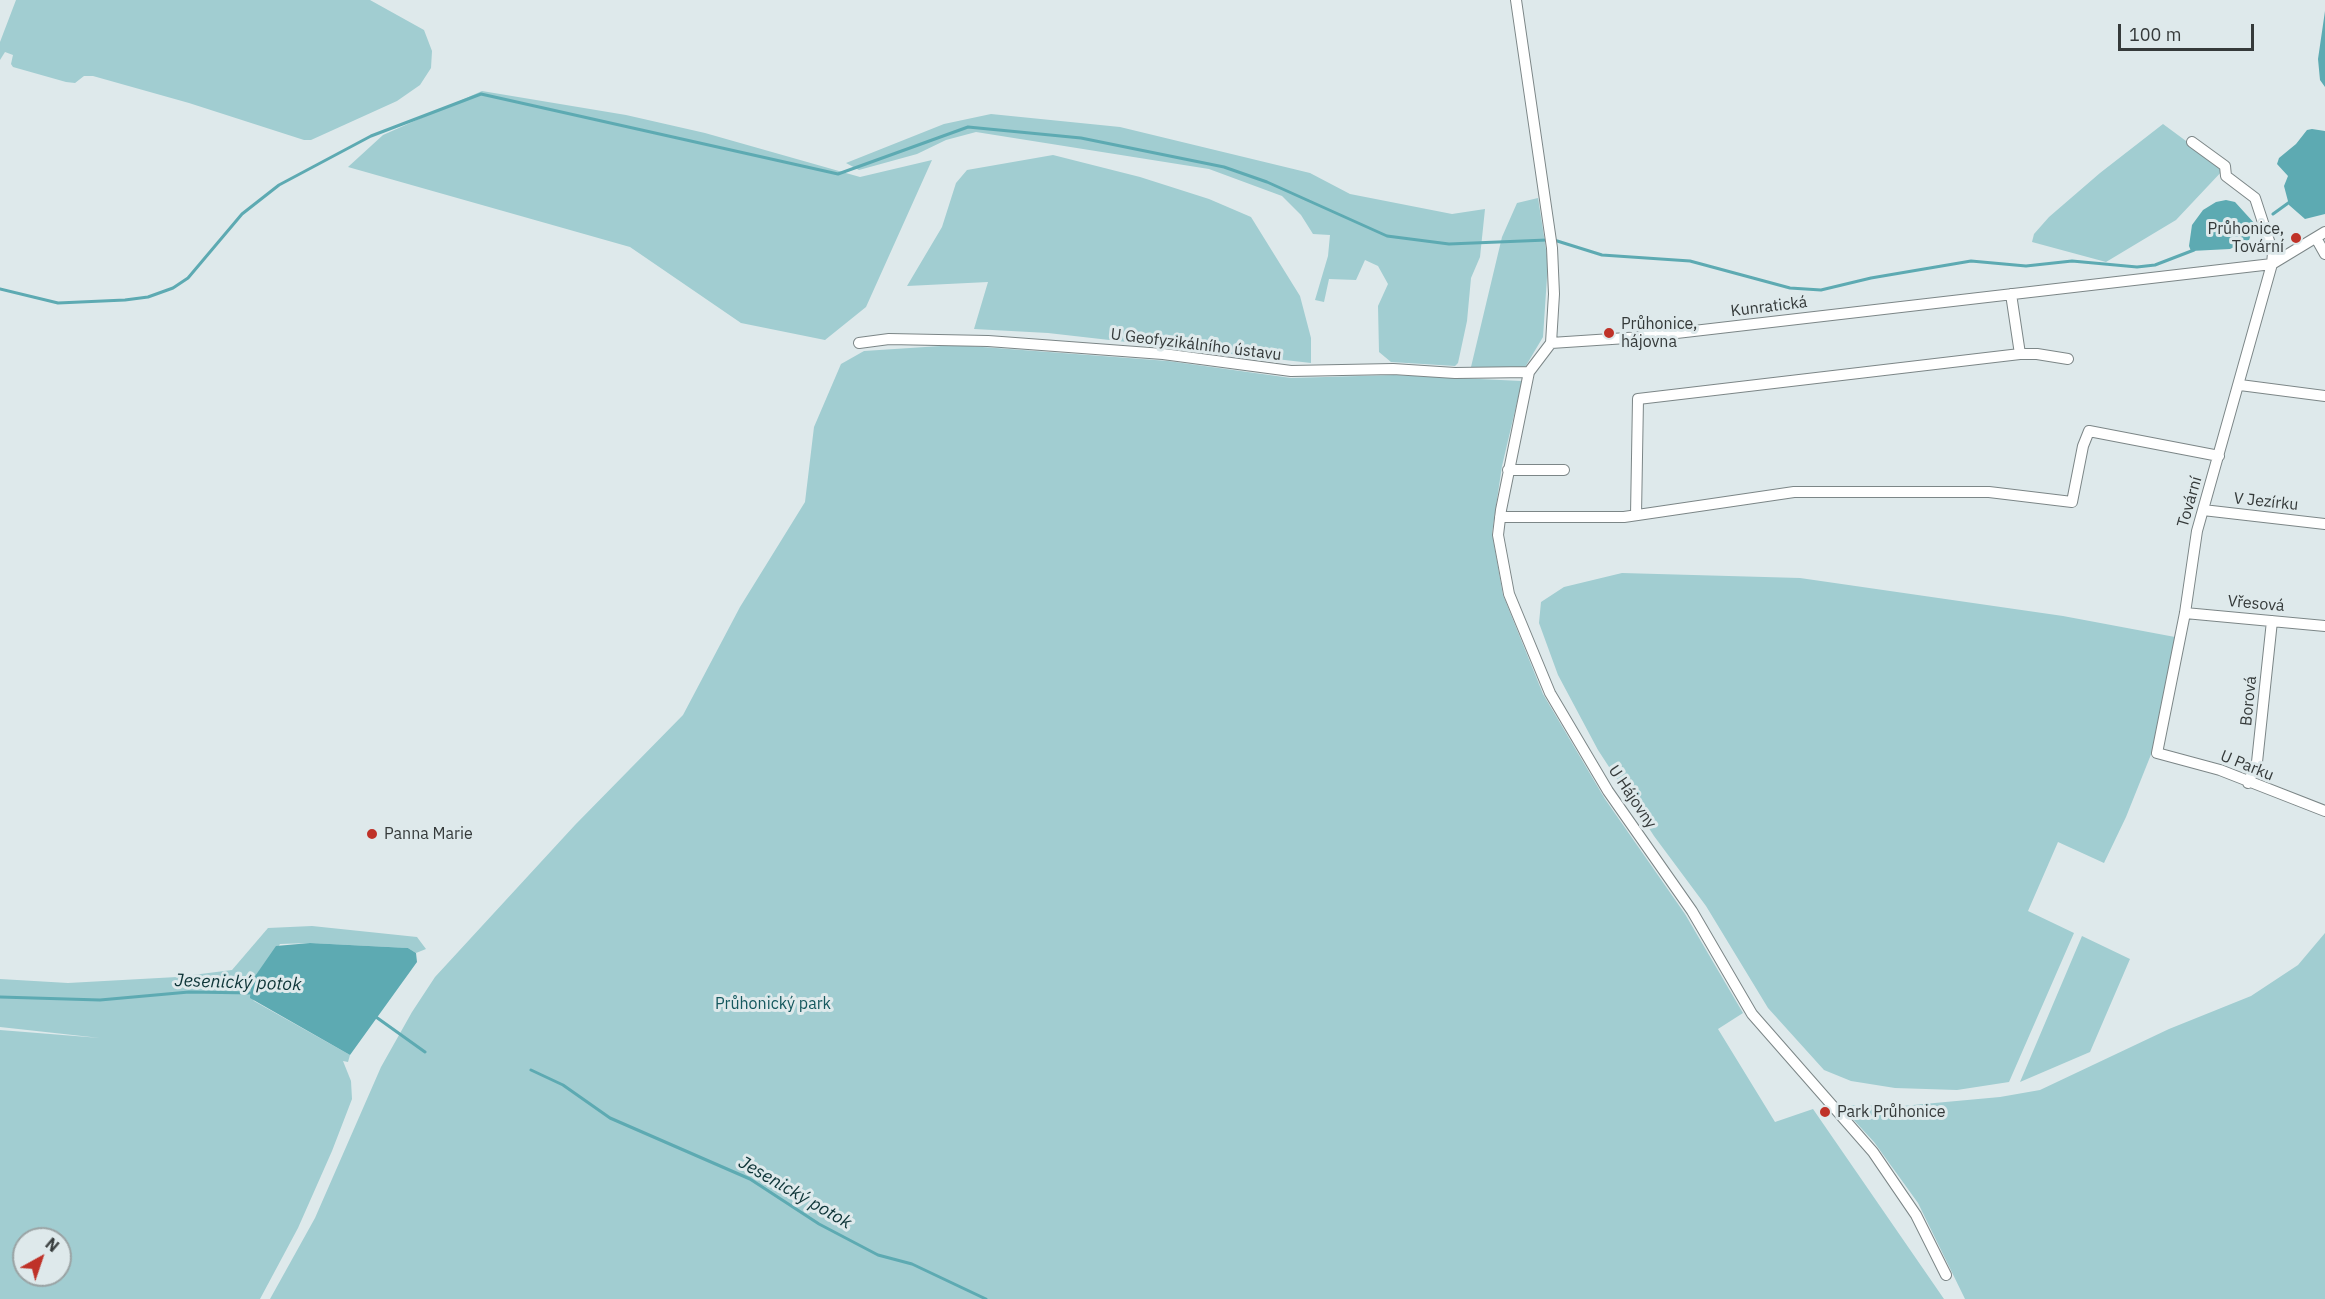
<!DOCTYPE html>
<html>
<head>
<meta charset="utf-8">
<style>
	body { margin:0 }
	#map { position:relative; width:2325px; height:1299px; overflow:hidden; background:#dee9eb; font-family:"IBM Plex Sans",sans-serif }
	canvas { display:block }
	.north { position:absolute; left:12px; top:1227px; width:60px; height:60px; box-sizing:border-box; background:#dee9eb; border:2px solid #9aa3a4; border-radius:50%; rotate:40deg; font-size:16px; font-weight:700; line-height:24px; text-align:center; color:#353a3a }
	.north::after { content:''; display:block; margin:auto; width:21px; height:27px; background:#bf3228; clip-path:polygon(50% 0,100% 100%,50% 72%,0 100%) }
	.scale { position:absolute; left:2118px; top:24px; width:136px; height:27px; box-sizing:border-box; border:3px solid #353a3a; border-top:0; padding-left:8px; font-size:18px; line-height:21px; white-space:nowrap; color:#353a3a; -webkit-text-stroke:4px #dee9eb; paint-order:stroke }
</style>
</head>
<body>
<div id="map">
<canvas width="2325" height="1299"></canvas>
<div class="north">N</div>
<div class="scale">100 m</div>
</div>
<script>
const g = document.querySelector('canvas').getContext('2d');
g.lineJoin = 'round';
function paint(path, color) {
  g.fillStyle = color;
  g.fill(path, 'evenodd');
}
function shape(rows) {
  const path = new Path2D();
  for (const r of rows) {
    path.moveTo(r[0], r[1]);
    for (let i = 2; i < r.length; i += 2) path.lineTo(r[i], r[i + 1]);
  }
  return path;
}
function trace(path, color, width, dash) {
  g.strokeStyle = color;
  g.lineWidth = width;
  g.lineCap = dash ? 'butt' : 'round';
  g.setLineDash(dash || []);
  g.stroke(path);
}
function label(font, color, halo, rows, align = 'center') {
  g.font = font + ' "IBM Plex Sans",sans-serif';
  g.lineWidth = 6;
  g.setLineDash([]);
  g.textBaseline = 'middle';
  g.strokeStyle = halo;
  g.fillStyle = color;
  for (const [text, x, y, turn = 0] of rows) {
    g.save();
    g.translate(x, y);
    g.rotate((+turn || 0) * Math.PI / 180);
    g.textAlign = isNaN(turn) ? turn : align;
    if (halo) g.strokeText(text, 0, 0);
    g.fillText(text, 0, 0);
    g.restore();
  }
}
const green = shape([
	[16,0,370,0,424,30,432,51,431,68,420,85,397,101,311,140,304,140,189,103,93,76,84,76,75,83,66,82,13,67,11,64,13,55,5,52,0,60,0,42],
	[482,91,626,115,705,133,860,177,932,160,866,307,825,340,741,323,630,247,348,167,383,135],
	[991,114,1120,127,1310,173,1350,194,1452,214,1485,209,1480,257,1471,278,1467,321,1458,363,1455,366,1391,362,1379,352,1378,306,1388,284,1378,266,1365,260,1356,280,1329,279,1324,302,1315,300,1328,256,1330,235,1313,234,1301,215,1282,196,1209,169,976,132,946,140,917,154,859,170,846,163,944,124],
	[2163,124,2224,169,2176,220,2106,262,2032,242,2034,234,2049,217,2100,173],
	[1053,155,1140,177,1209,199,1251,217,1300,296,1311,338,1311,363,1048,333,974,329,988,282,907,286,942,227,956,183,967,170],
	[1538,198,1548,262,1543,337,1524,369,1471,367,1502,237,1517,203],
	[956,345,1168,361,1291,378,1394,375,1522,381,1502,466,1492,533,1503,595,1543,694,1605,799,1685,914,1743,1013,1718,1029,1775,1122,1813,1109,1944,1299,270,1299,315,1218,381,1067,412,1012,435,977,575,825,683,715,740,607,805,502,814,427,841,364,864,351],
	[1622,573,1800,578,2063,616,2175,637,2152,752,2126,817,2104,863,2058,842,2028,911,2074,933,2009,1082,1957,1090,1895,1088,1851,1081,1824,1070,1768,1008,1706,906,1654,836,1598,750,1558,675,1539,623,1541,602,1564,587],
	[312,926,417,937,426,949,416,953,408,948,310,943,280,944,249,993,254,1001,350,1055,348,1062,343,1061,351,1081,352,1099,332,1151,298,1228,260,1299,0,1299,0,1030,100,1038,0,1027,0,979,68,983,177,977,232,970,268,928],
	[24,1239,60,1239,60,1275,24,1275],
	[2325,933,2325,1299,1965,1299,1918,1203,1874,1142,1840,1105,1902,1106,2000,1097,2040,1090,2169,1029,2251,996,2298,965],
	[2082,936,2130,959,2090,1052,2020,1082]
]);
const water = shape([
	[2325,11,2325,87,2320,80,2318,59],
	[2312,129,2325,131,2325,214,2305,219,2289,205,2284,186,2288,176,2277,164,2279,158,2296,144,2307,130],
	[2226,200,2235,202,2255,224,2249,240,2230,249,2191,251,2189,246,2192,225,2203,210,2216,202],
	[310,943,408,948,416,953,417,962,350,1055,250,998,251,982,276,946]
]);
const stream = shape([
	[2273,214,2291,201],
	[1554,240,1602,255,1690,261,1790,288,1821,290,1871,278,1971,261,2026,266,2072,261,2137,267,2155,265,2194,250],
	[0,289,58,303,125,300,148,297,173,288,188,278,242,214,279,185,371,136,481,94,838,174,968,127,1081,138,1224,167,1267,182,1387,236,1449,244,1547,240],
	[0,997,100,1000,189,992,253,993],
	[376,1017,425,1052],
	[531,1070,563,1085,610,1118,750,1179,819,1224,878,1255,912,1264,986,1299]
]);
const minor = shape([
	[1516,0,1552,248,1554,294,1551,343,1529,372,1501,510,1498,535,1509,594,1550,693,1608,791,1692,911,1752,1014,1873,1152,1916,1215,1946,1275],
	[2192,142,2225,166,2226,176,2255,198,2273,253,2272,264,2197,531,2185,613,2157,753,2220,770,2325,811],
	[2316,238,2325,254],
	[2011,294,2020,354],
	[859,343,889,339,988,341,1163,354,1291,371,1393,369,1455,373,1529,372],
	[1551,343,1642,337,2272,264,2325,232],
	[2240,385,2325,396],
	[1508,470,1564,470],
	[2203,510,2325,524],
	[1636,515,1638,399,2020,354,2037,354,2068,359],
	[1500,517,1624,517,1794,492,1989,492,2072,502,2083,446,2089,431,2219,456],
	[2185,613,2325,626],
	[2248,783,2257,762,2272,621]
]);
const markers = [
	[2296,238,6,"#bf3228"],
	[1609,333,6,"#bf3228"],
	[372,834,6,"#bf3228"],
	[1825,1112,6,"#bf3228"]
];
const poiNames = [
	["Průhonice,",2284,229,"right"],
	["Tovární",2284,247,"right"],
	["Průhonice,",1621,324],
	["hájovna",1621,342],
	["Panna Marie",384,834],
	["Park Průhonice",1837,1112]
];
const streetNames = [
	["Kunratická",1769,307,-7],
	["U Geofyzikálního ústavu",1196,345,7],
	["Tovární",2190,502,-74],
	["V Jezírku",2266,502,6],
	["Vřesová",2256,604,5],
	["Borová",2249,701,-84],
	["U Parku",2247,766,22],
	["U Hájovny",1632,797,56]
];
const parkNames = [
	["Průhonický park",773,1004]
];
const waterNames = [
	["Jesenický potok",238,983,2],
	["Jesenický potok",795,1193,30]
];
paint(green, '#a1cdd1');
paint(water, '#5daab2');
trace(stream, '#5daab2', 3);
trace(minor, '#7c8687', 12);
trace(minor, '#fff', 10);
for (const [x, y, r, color] of markers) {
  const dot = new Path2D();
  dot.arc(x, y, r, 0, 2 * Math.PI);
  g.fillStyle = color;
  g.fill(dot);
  trace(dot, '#dee9eb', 2);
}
label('16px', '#353a3a', '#dee9eb', poiNames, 'left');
label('16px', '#353a3a', '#dee9eb', streetNames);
label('16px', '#15585e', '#dee9eb', parkNames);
label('italic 18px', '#0d3437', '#dee9eb', waterNames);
</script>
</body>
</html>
